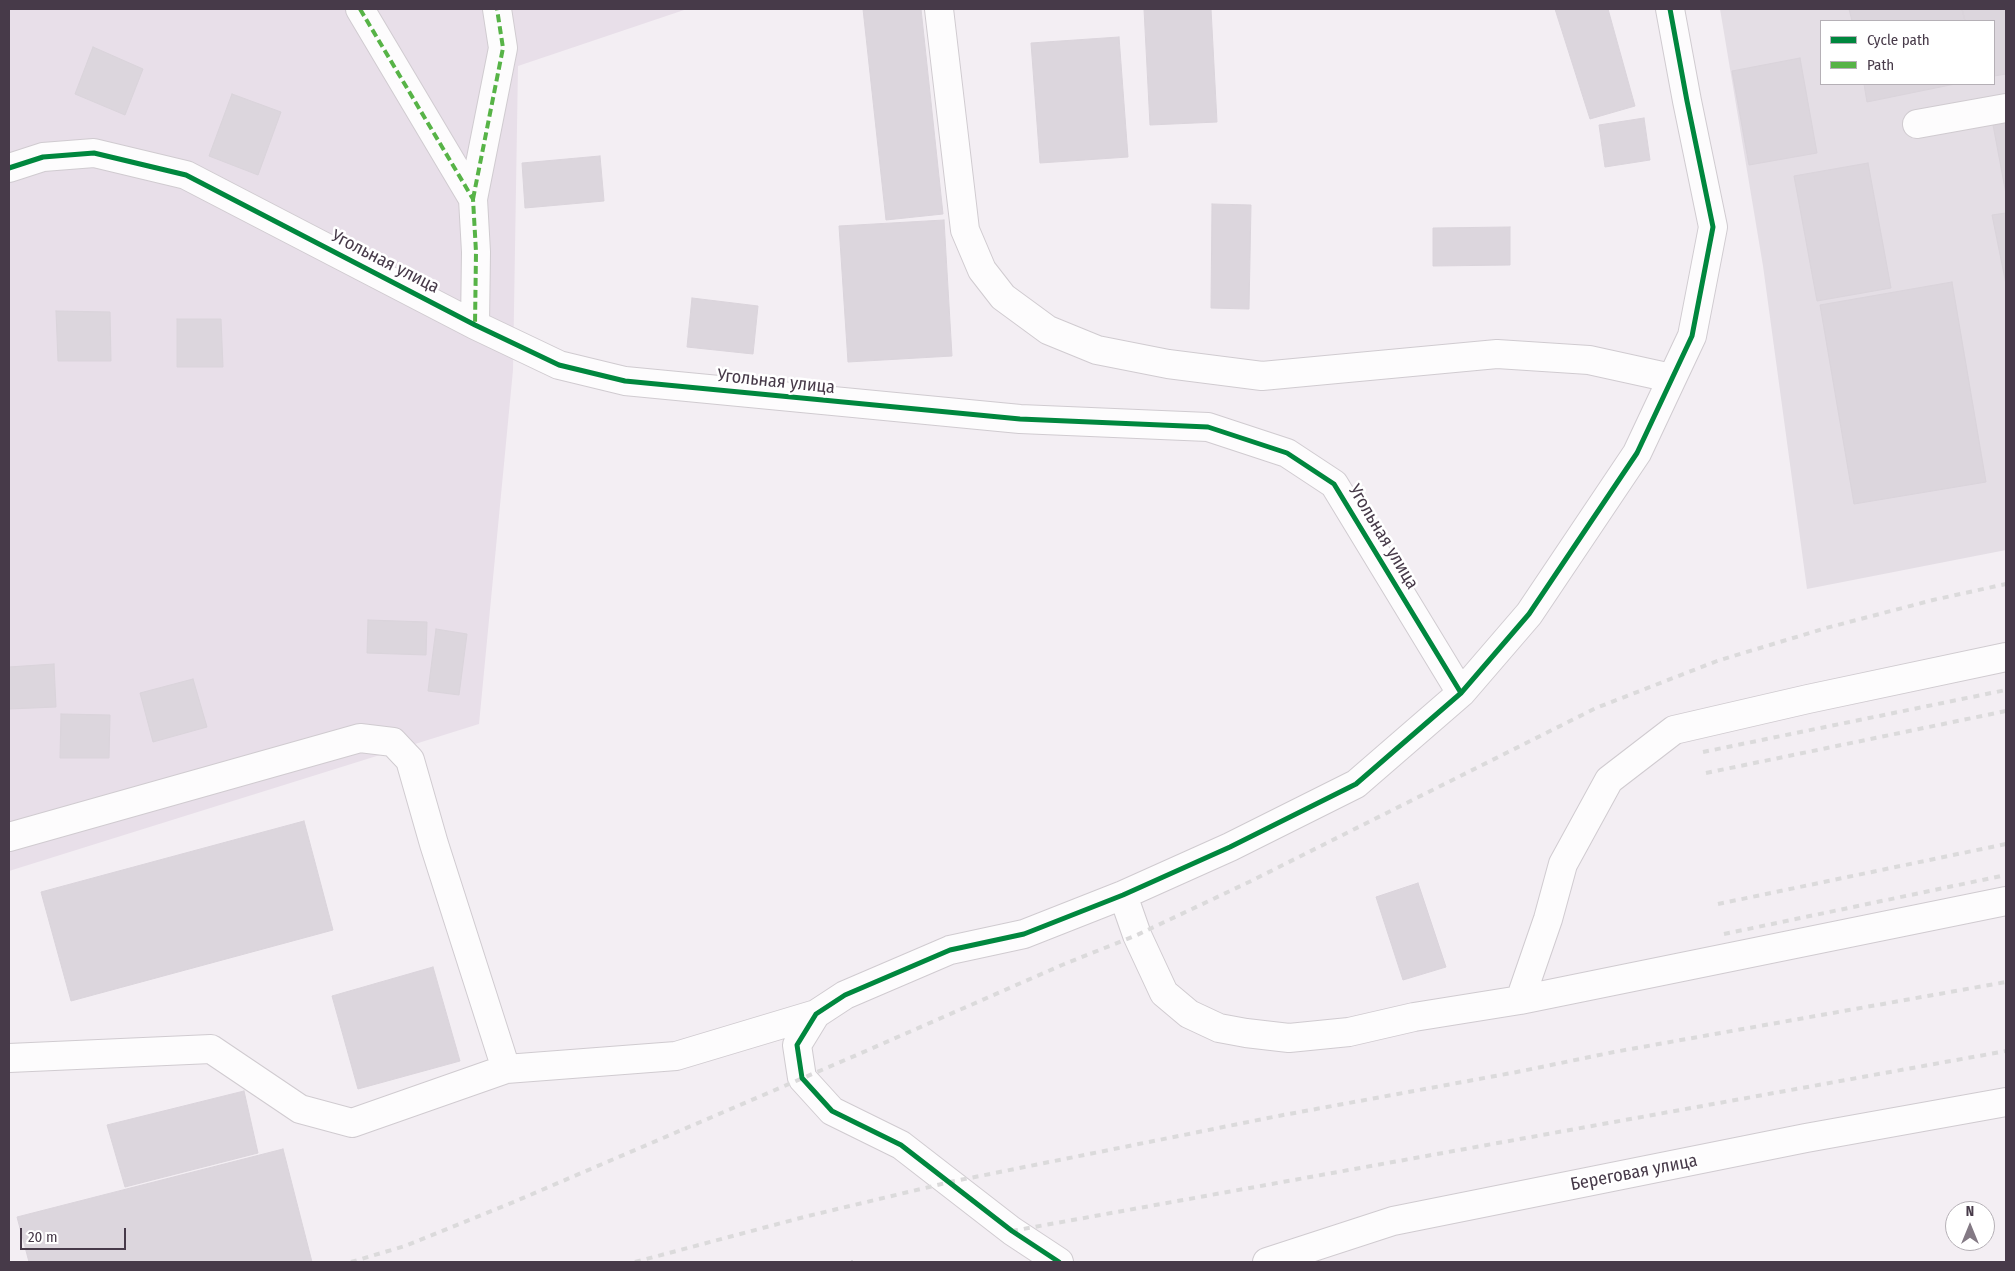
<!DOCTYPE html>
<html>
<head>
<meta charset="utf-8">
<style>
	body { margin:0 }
	#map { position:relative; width:2015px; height:1271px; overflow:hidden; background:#f3eef3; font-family:"Fira Sans Condensed",sans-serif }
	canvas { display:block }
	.frame { position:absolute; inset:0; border:10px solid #473a49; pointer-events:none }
	.legend { position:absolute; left:1820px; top:20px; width:175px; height:65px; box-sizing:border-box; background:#fff; border:1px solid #b5b0b6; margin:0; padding:6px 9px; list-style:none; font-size:15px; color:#473a49 }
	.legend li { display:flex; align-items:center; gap:10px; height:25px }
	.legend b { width:25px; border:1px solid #b5b0b6 }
	.north { position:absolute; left:1945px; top:1201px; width:50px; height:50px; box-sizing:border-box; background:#fff; border:1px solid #b5b0b6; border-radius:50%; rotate:0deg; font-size:14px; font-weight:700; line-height:20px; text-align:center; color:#473a49 }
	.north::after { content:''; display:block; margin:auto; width:18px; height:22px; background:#837984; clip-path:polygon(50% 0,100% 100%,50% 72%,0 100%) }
	.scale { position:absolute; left:20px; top:1228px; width:106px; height:22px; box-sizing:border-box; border:2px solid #473a49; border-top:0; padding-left:6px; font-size:15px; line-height:18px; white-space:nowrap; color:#473a49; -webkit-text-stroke:4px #fff; paint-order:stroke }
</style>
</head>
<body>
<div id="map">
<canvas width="2015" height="1271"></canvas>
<div class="frame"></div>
<ul class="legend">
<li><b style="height:6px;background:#00873e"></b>Cycle path</li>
<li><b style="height:6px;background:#57b347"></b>Path</li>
</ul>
<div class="north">N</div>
<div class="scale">20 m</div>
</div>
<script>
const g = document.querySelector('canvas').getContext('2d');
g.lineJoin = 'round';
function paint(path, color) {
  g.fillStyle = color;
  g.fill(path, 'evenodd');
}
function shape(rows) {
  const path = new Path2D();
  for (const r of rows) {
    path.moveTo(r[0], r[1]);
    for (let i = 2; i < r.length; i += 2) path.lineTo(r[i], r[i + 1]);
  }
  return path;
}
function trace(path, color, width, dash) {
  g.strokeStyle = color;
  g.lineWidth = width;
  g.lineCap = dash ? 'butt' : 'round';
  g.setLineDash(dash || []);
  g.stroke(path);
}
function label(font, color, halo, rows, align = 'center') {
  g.font = font + ' "Fira Sans Condensed",sans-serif';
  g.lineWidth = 5;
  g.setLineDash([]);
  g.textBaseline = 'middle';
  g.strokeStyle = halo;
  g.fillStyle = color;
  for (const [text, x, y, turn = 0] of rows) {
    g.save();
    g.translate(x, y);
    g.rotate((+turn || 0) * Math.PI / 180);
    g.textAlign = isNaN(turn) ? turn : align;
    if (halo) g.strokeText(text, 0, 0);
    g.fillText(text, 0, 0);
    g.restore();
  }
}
const residential = shape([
	[9,9,687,9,518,66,513,370,479,724,9,871]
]);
const industrial = shape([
	[1720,9,2006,9,2006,550,1807,589,1763,266],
	[1821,21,1994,21,1994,84,1821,84]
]);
const building = shape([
	[863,9,921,9,943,214,886,220,863,9],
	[1144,9,1211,9,1217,122,1150,125,1144,9],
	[1555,9,1608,9,1635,106,1590,119,1555,9],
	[1849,9,1962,9,1965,21,1852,21,1849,9],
	[1962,9,2006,9,2006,74,1994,76,1994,21,1965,21,1962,9],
	[1119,37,1128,157,1040,163,1031,43,1119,37],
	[93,47,143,69,125,115,75,94,93,47],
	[1800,58,1817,153,1749,165,1732,71,1800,58],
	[1864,84,1955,84,1867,102,1864,84],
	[232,94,281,112,258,175,209,156,232,94],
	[1644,118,1650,160,1605,167,1599,125,1644,118],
	[2006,123,2006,194,1993,125,2006,123],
	[600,156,604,201,525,208,522,163,600,156],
	[1868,163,1891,288,1817,301,1794,176,1868,163],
	[1212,204,1251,205,1249,309,1211,308,1212,204],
	[2006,213,2006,284,1992,215,2006,213],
	[944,220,952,356,848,362,839,226,944,220],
	[1510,227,1510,265,1433,266,1433,228,1510,227],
	[1952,282,1986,482,1854,504,1820,305,1952,282],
	[692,298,758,306,753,354,687,347,692,298],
	[56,311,110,312,111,361,58,361,56,311],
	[177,319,221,319,223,367,177,367,177,319],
	[368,620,427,622,426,655,367,653,368,620],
	[436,629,467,634,459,695,428,691,436,629],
	[54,664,56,707,9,709,9,667,54,664],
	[193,679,207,727,153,742,140,693,193,679],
	[61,714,110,715,109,758,60,758,61,714],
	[304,821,333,930,71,1001,41,892,304,821],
	[1418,883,1446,967,1403,980,1376,897,1418,883],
	[433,967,460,1061,358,1089,332,996,433,967],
	[244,1091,258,1153,125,1187,107,1125,244,1091],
	[283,1149,312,1262,29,1262,17,1217,283,1149]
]);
const minor = shape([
	[360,9,473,199,476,252,475,325],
	[939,9,965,230,982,270,1003,297,1048,330,1097,350,1168,364,1262,376,1497,354,1589,360,1671,378],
	[1917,124,2006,108],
	[9,168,43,157,94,153,186,175,475,325,559,365,625,381,1020,419,1208,427,1287,453,1334,484,1461,693],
	[473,199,503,48,497,9],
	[9,837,360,738,393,742,410,760,434,844,506,1069],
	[1123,895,1137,935,1164,993,1189,1014,1219,1028,1246,1033,1289,1038,1349,1032,1414,1017,1520,1000,2006,901],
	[1520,1000,1548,919,1563,864,1609,780,1674,730,1808,699,2006,657],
	[9,1058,211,1049,300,1109,352,1123,506,1069,676,1056,816,1014],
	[1059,1262,1012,1231,901,1145,832,1111,802,1078,797,1045,816,1014,845,995,950,950,1024,934,1123,895,1230,847,1356,784,1461,693,1529,614,1637,453,1692,336,1713,227,1687,101,1670,9],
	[1267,1262,1393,1221,1806,1138,2006,1102]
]);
const rail = shape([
	[1703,752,2006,690],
	[1706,773,2006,711],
	[1718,904,2006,844],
	[1724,934,2006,875],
	[1012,1231,2006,1051],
	[351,1262,405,1246,516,1201,859,1054,1062,965,1137,935,1249,882,1596,708,1717,661,1826,628,1933,600,2006,584],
	[635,1262,804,1217,950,1182,1278,1116,1517,1072,1614,1052,2006,982],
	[851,1262,853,1262]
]);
const quiet = shape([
	[360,9,473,199,476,252,475,325],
	[473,199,503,48,497,9]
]);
const cycleway = shape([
	[9,168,43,157,94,153,186,175,475,325,559,365,625,381,1020,419,1208,427,1287,453,1334,484,1461,693],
	[1059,1262,1012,1231,901,1145,832,1111,802,1078,797,1045,816,1014,845,995,950,950,1024,934,1123,895,1230,847,1356,784,1461,693,1529,614,1637,453,1692,336,1713,227,1687,101,1670,9]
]);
const streetNames = [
	["Угольная улица",385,262,27],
	["Угольная улица",776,382,6],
	["Угольная улица",1383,537,59],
	["Береговая улица",1634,1173,-11]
];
paint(residential, '#e8dfe9');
paint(industrial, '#e4dee5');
paint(building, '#dcd6dd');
trace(building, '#dad4db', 1);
trace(minor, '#d0cbd0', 30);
trace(minor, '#fdfcfd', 28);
trace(rail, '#dbdadb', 4, [6, 6]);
trace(quiet, '#57b347', 4, [8, 4]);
trace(cycleway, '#00873e', 5);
label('18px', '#473a49', '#fff', streetNames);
</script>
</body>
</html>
